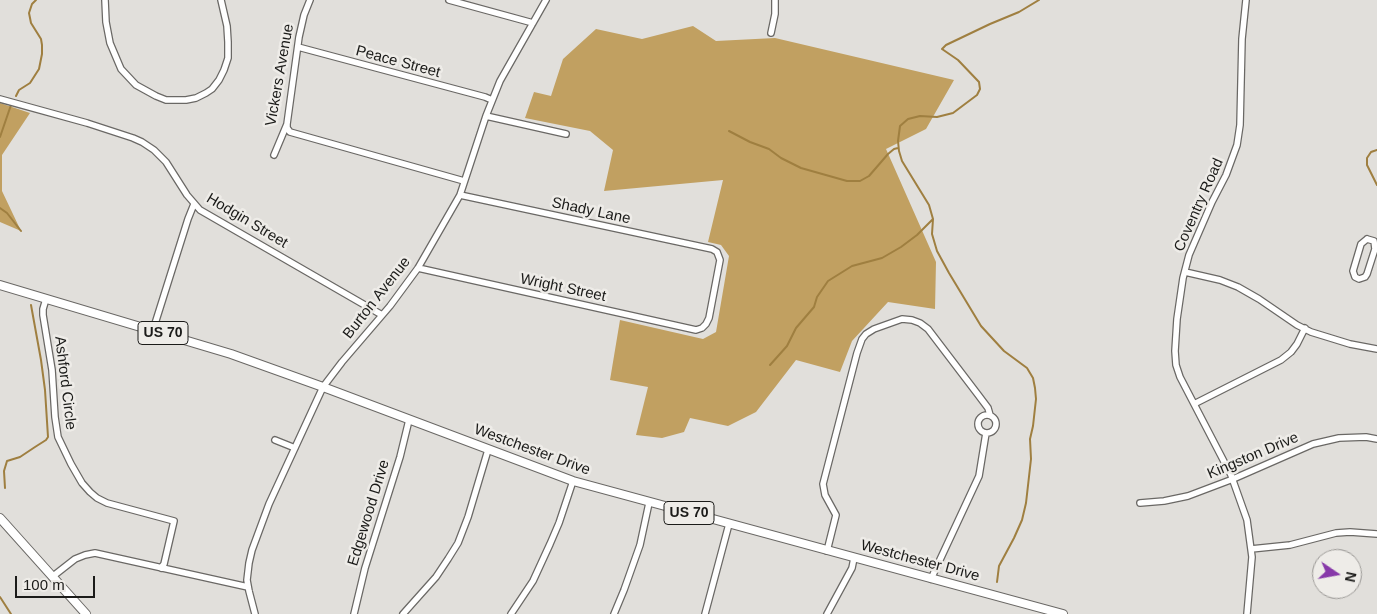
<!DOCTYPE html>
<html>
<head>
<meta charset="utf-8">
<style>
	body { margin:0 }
	#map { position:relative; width:1377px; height:614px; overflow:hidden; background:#e1dfdb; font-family:Helvetica,sans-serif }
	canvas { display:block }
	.north { position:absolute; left:1312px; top:549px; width:50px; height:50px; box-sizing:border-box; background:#eeece8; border:1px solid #9a9895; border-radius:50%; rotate:102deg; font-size:14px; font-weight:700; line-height:20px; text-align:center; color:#1b1b19 }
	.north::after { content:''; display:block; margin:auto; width:18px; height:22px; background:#8739a9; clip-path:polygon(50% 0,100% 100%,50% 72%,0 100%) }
	.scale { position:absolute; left:15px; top:576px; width:80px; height:22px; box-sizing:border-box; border:2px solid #1b1b19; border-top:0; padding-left:6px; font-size:15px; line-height:18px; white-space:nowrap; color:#1b1b19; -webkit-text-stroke:4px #eeece8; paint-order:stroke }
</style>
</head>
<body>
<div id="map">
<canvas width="1377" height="614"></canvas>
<div class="north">N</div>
<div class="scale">100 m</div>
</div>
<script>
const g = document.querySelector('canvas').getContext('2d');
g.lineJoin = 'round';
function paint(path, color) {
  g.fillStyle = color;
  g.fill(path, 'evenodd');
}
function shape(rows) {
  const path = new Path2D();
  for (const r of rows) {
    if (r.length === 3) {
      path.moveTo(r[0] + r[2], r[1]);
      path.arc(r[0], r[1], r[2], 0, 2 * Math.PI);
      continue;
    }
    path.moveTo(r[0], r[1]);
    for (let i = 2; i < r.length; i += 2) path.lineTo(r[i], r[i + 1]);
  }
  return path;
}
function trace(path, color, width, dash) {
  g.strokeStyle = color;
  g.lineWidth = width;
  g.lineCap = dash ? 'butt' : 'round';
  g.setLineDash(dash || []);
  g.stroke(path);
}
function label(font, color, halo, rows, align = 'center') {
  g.font = font + ' Helvetica,sans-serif';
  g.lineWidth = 5;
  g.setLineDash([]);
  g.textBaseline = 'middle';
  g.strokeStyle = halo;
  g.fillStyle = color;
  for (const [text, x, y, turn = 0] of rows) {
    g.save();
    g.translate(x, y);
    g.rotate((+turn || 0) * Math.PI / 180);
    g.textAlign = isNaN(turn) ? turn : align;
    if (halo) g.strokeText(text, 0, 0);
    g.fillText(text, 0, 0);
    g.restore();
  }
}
const forest = shape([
	[693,26,716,41,775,38,954,80,926,129,886,149,936,262,935,309,888,302,852,341,840,372,796,360,756,412,728,426,690,418,684,432,662,438,636,435,648,387,610,380,620,320,703,339,716,332,729,256,721,245,708,242,723,180,604,191,613,150,590,131,525,118,534,92,551,96,563,59,596,29,642,39],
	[0,103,30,113,2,155,2,191,21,231,0,222]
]);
const stream = shape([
	[16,96,19,90,30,83,39,69,42,54,42,45,41,39,31,23,29,13,32,4,36,0],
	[729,131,750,142,769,149,781,158,801,168,847,181,860,181,869,176,888,154,894,149,898,148],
	[0,137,11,105],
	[1377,150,1371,152,1367,158,1367,165,1377,185],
	[0,208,7,213,21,231],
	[770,365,787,346,796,328,814,307,817,297,828,281,852,266,882,258,901,247,917,235,933,219],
	[5,488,4,471,7,461,20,457,35,447,46,440,48,437,45,390,41,360,31,305],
	[997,582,999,566,1014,538,1022,520,1026,503,1031,459,1030,439,1033,426,1036,399,1035,388,1033,378,1027,368,1004,351,981,326,949,273,937,251,932,234,933,219,929,205,902,161,899,151,898,141,900,126,908,119,920,116,937,117,953,113,977,95,980,89,979,82,958,60,942,49,946,45,990,24,1019,12,1039,0],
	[0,597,11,614]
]);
const minor = shape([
	[105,0,106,22,110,43,121,69,136,85,156,96,166,100,186,100,196,98,206,93,212,89,219,80,224,70,228,58,228,42,227,26,221,0],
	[449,0,533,23],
	[1246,0,1242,39,1240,125,1237,145,1226,175,1212,202,1189,255,1183,278,1177,319,1175,351,1176,365,1180,377,1231,475,1247,520,1252,557,1247,614],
	[771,33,775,14,775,0],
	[298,47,485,97,492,100],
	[0,99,87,123,133,138,142,142,154,150,166,162,187,195,200,210,382,315],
	[486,116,566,134],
	[287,124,287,128,290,132,464,181],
	[274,155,287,124,299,37,304,15,310,0],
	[1367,239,1374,241,1375,249,1367,274,1365,277,1359,279,1355,277,1353,271,1361,244,1367,239],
	[418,268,696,330,702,328,706,324,709,318,720,260,717,252,712,249,460,195],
	[1185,272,1220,280,1238,287,1259,299,1297,325,1311,332,1350,344,1377,349],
	[46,299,43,309,43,315,52,370,55,417,58,437,71,464,82,483,90,492,97,498,107,503,174,521,164,564,161,568],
	[153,330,188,219,194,204],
	[1194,404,1281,360,1291,352,1297,344,1305,328],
	[987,424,9],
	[275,440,295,448],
	[1140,503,1164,501,1188,496,1233,479,1313,444,1339,438,1366,437,1377,439],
	[1251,549,1290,545,1336,533,1350,532,1377,534],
	[827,551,836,515,825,495,823,484,857,353,862,339,866,334,874,329,902,319,912,320,920,323,928,329,979,396,988,408,990,415],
	[52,577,75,559,85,555,95,553,248,587],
	[931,579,979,476,986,433],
	[255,614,249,591,247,580,249,563,252,550,269,504,323,387,342,362,390,306,418,268,460,195,486,116,500,81,546,0],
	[354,614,365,568,400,457,409,420],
	[403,614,436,577,448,559,458,543,468,517,488,450],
	[511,614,533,581,550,544,559,523,573,481],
	[614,614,624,590,640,545,649,503],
	[705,614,729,524],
	[827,614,852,568,854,558]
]);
const major = shape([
	[0,285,231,354,323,387,573,481,1063,614],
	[0,518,86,614]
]);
const shields = [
	[163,333,50],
	[689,513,50]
];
const shieldNames = [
	["US 70",163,333],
	["US 70",689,513]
];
const streetNames = [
	["Peace Street",398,62,15],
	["Vickers Avenue",280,75,-80],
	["Coventry Road",1199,205,-66],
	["Shady Lane",591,211,12],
	["Hodgin Street",247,221,31],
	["Wright Street",563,288,12],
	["Burton Avenue",377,298,-52],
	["Ashford Circle",65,383,83],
	["Westchester Drive",532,450,20],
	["Kingston Drive",1253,456,-23],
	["Edgewood Drive",369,513,-73],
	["Westchester Drive",920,561,15]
];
paint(forest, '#c1a061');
trace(stream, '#9f7f40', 2);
trace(minor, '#6a6865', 8);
trace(major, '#6a6865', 10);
trace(minor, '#fff', 5.5);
trace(major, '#fff', 8);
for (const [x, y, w] of shields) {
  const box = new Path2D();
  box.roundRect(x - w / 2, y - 11.5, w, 23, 4);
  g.fillStyle = '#eeece8';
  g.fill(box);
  trace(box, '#1b1b19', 1);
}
label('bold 14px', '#1b1b19', null, shieldNames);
label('15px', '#1b1b19', '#eeece8', streetNames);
</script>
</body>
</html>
